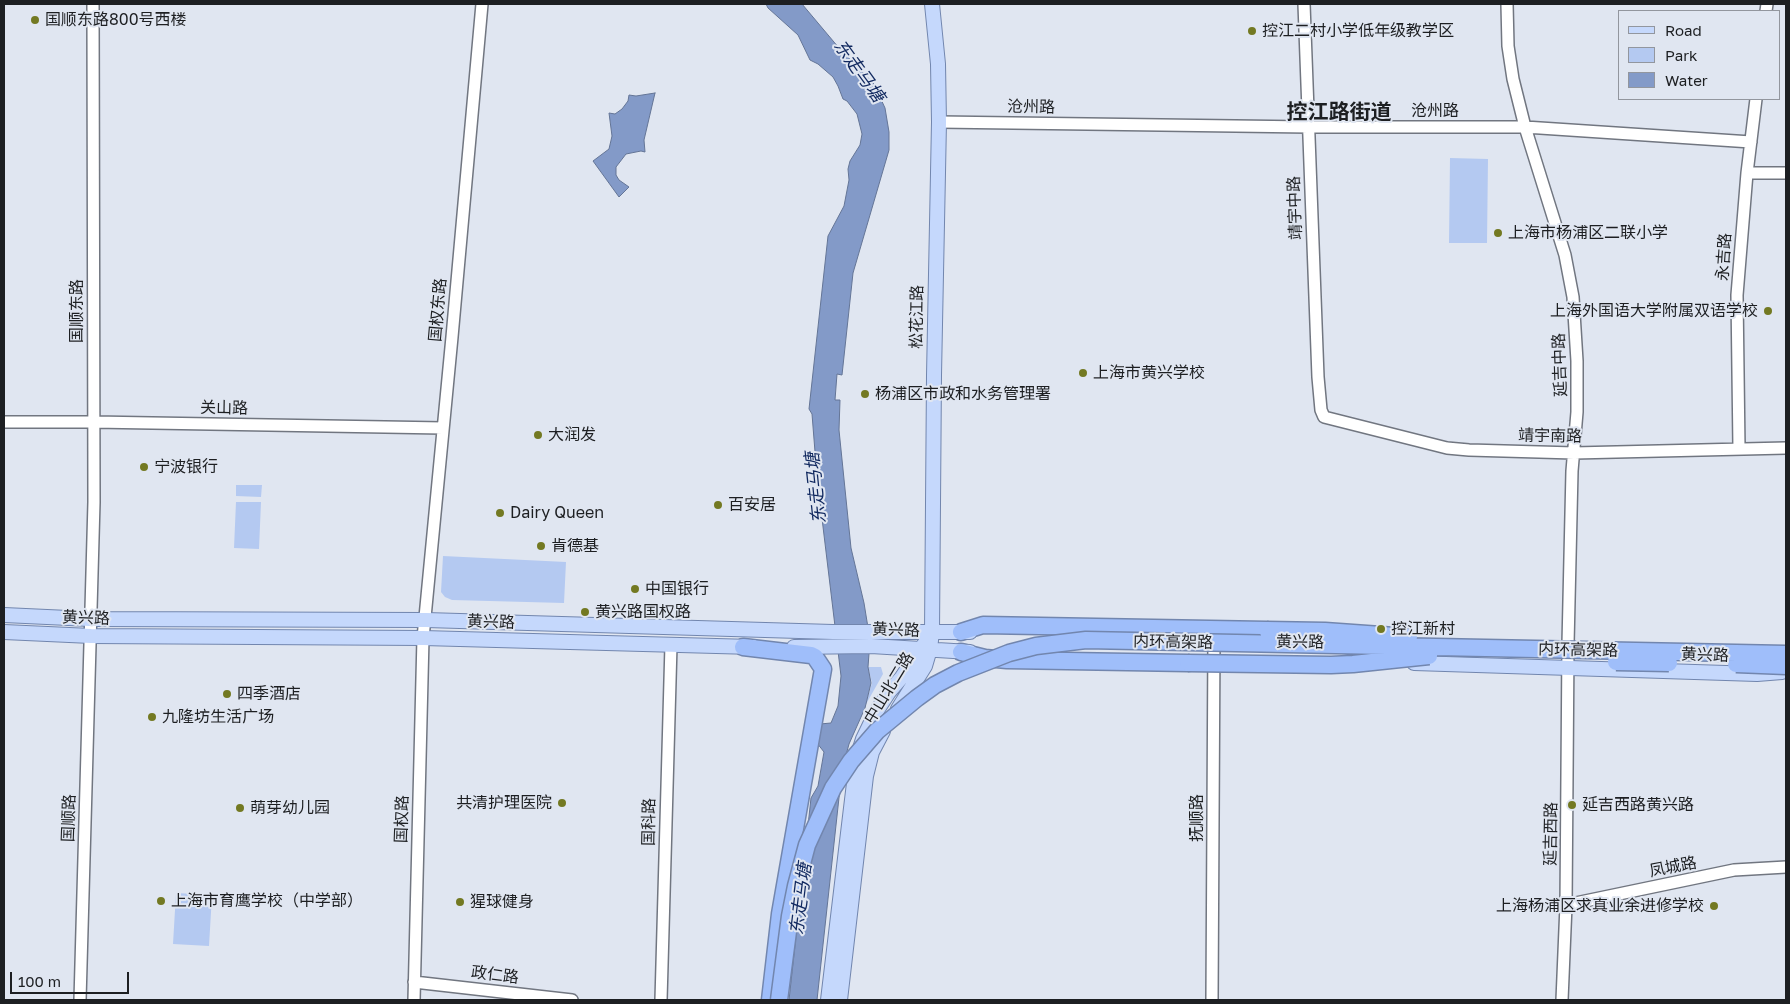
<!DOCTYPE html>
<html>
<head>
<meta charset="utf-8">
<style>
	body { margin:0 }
	#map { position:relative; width:1790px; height:1004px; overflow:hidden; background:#e0e6f1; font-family:"Golos Text",sans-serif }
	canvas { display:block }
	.frame { position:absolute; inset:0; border:5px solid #1d1f22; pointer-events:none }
	.legend { position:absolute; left:1618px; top:10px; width:162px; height:90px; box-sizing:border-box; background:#e0e6f1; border:1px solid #92969e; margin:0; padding:6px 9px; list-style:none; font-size:15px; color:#1d1f22 }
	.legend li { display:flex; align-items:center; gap:10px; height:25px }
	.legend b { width:25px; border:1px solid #92969e }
	.scale { position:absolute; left:10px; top:972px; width:119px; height:22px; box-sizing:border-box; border:2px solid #1d1f22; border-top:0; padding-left:6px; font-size:15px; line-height:18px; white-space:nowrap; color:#1d1f22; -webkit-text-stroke:4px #e0e6f1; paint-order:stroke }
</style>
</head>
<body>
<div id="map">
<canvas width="1790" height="1004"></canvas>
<div class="frame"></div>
<ul class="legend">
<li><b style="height:6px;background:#c5d8fc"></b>Road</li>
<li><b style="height:14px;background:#b4c9f1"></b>Park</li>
<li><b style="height:14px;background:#839ac8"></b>Water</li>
</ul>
<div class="scale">100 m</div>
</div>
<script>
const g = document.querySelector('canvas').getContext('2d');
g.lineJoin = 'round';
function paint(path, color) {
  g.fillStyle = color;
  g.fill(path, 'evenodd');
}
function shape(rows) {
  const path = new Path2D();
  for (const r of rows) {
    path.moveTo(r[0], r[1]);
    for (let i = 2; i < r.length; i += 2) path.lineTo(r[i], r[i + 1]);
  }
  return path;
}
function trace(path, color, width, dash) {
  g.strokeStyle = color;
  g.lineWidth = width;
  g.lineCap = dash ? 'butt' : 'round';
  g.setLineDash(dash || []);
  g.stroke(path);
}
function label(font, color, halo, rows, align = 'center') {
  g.font = font + ' "Golos Text","Noto Sans SC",sans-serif';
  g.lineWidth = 4;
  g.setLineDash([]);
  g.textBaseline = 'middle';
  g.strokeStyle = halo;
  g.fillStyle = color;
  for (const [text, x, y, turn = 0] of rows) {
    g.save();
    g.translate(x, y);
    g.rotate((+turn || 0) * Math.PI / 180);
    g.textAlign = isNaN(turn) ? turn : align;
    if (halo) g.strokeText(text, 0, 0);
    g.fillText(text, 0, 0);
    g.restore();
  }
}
const green = shape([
	[1450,158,1488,159,1487,243,1449,243],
	[236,485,262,485,261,497,236,496],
	[236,502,261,502,259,549,234,548],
	[443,556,566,562,564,603,452,600,445,597,441,592],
	[868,667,881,667,883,674,865,706,872,683],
	[176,893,212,895,209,946,173,944]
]);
const water = shape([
	[766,4,802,4,839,48,874,84,885,108,889,132,889,150,853,273,842,375,837,374,835,400,840,400,839,430,851,548,864,603,870,640,868,667,871,683,865,708,849,744,842,770,817,1000,789,1000,811,798,818,786,824,752,817,743,820,724,831,723,838,706,841,676,817,477,812,414,809,409,828,236,844,206,849,180,848,169,850,161,860,145,862,134,857,114,847,101,843,99,838,86,833,77,818,64,810,60,798,35,768,8,766,4],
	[655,93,644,140,645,152,641,151,626,154,616,167,616,175,619,180,629,187,619,197,593,161,609,149,612,136,609,113,615,114,622,109,628,101,629,95,636,96,655,93]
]);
const minor = shape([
	[1304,4,1318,377,1321,410,1324,417,1447,448,1469,450,1574,453,1786,448],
	[1507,4,1508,46,1513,79,1525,127,1565,255,1573,297,1577,361,1577,412,1572,471,1568,644,1566,905,1562,1000],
	[1766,11,1767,4],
	[939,122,1309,127,1525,127,1751,142],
	[1747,173,1786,173],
	[4,422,94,422,443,428],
	[1739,449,1737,295,1747,173,1756,99],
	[1566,905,1734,870,1786,867],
	[414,982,572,1000],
	[80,1000,94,502,93,4],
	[414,1000,423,638,452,337,482,4],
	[661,1000,671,645],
	[1212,1000,1214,637]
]);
const major = shape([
	[4,615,90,619,426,620,833,632,970,632],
	[4,632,91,636,423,638,753,647],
	[794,647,871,646,970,652],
	[1414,663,1757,674,1782,672],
	[898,709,925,666,930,649,932,632,934,375,939,122,938,64,932,4],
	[828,1000,857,758,863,739,876,712,889,692,902,677,925,643],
	[840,1000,866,776,872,752,883,731]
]);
const highway = shape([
	[961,632,983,625,1267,630],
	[743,647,811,655,815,657,823,669,780,914,770,1000],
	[961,652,985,658,1007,660,1188,663]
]);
const highwayBridge = shape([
	[1267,630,1325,631,1409,637],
	[1616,662,1669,663],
	[1188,663,1331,665,1353,664,1429,656],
	[1736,664,1786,666],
	[779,1000,790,916,796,886,807,845,833,788,851,761,877,731,917,698,935,685,958,673,1009,653,1036,646,1086,640,1786,654]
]);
const markers = [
	[35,20,5,"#737922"],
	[1252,31,5,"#737922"],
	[1498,233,5,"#737922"],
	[1768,311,5,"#737922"],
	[1083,373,5,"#737922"],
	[865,394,5,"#737922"],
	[538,435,5,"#737922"],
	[144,467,5,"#737922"],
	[718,505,5,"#737922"],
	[500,513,5,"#737922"],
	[541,546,5,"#737922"],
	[635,589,5,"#737922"],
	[585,612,5,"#737922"],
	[1381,629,5,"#737922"],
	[227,694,5,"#737922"],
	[152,717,5,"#737922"],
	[562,803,5,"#737922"],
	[1572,805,5,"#737922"],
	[240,808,5,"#737922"],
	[161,901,5,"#737922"],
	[460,902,5,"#737922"],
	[1714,906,5,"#737922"]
];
const poiNames = [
	["国顺东路800号西楼",45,20],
	["控江二村小学低年级教学区",1262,31],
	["上海市杨浦区二联小学",1508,233],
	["上海外国语大学附属双语学校",1758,311,"right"],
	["上海市黄兴学校",1093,373],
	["杨浦区市政和水务管理署",875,394],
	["大润发",548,435],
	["宁波银行",154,467],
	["百安居",728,505],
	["Dairy Queen",510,513],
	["肯德基",551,546],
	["中国银行",645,589],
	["黄兴路国权路",595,612],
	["控江新村",1391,629],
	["四季酒店",237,694],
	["九隆坊生活广场",162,717],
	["共清护理医院",552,803,"right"],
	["延吉西路黄兴路",1582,805],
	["萌芽幼儿园",250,808],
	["上海市育鹰学校（中学部）",171,901],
	["猩球健身",470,902],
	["上海杨浦区求真业余进修学校",1704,906,"right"]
];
const streetNames = [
	["沧州路",1031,107,1],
	["沧州路",1435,111],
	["靖宇中路",1295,208,-92],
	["永吉路",1724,257,-86],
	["国权东路",438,310,-85],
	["国顺东路",77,311,-90],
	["松花江路",917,317,-89],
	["延吉中路",1560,365,-92],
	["关山路",224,408,1],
	["靖宇南路",1550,436,1],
	["黄兴路",86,618,2],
	["黄兴路",491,622,2],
	["黄兴路",896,630,2],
	["内环高架路",1173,642,1],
	["黄兴路",1300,642,1],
	["内环高架路",1578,650,1],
	["黄兴路",1705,655,2],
	["中山北二路",889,688,-59],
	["国顺路",69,818,-88],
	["抚顺路",1197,818,-90],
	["国权路",402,819,-88],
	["国科路",649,822,-89],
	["延吉西路",1551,834,-89],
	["凤城路",1673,867,-11],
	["政仁路",495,975,7]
];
const waterNames = [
	["东走马塘",859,71,54],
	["东走马塘",816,488,-96],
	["东走马塘",801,899,-83]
];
const districtNames = [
	["控江路街道",1339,112]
];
paint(green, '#b4c9f1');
paint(water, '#839ac8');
trace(water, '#647596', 1);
trace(minor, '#717680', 14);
trace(major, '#7286ae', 16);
trace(highway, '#7286ae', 19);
trace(minor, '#fff', 11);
trace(major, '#c5d8fc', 14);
trace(highway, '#9fbefa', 16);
trace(highwayBridge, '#7286ae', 19, []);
trace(highwayBridge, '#9fbefa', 16);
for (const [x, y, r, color] of markers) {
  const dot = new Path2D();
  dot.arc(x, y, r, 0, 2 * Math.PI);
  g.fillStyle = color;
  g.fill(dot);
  trace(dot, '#e0e6f1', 2);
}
label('16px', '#1d1f22', '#e0e6f1', poiNames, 'left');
label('16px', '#1d1f22', '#e0e6f1', streetNames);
label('italic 18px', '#10285f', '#e0e6f1', waterNames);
label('bold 21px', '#1d1f22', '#e0e6f1', districtNames);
</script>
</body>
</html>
